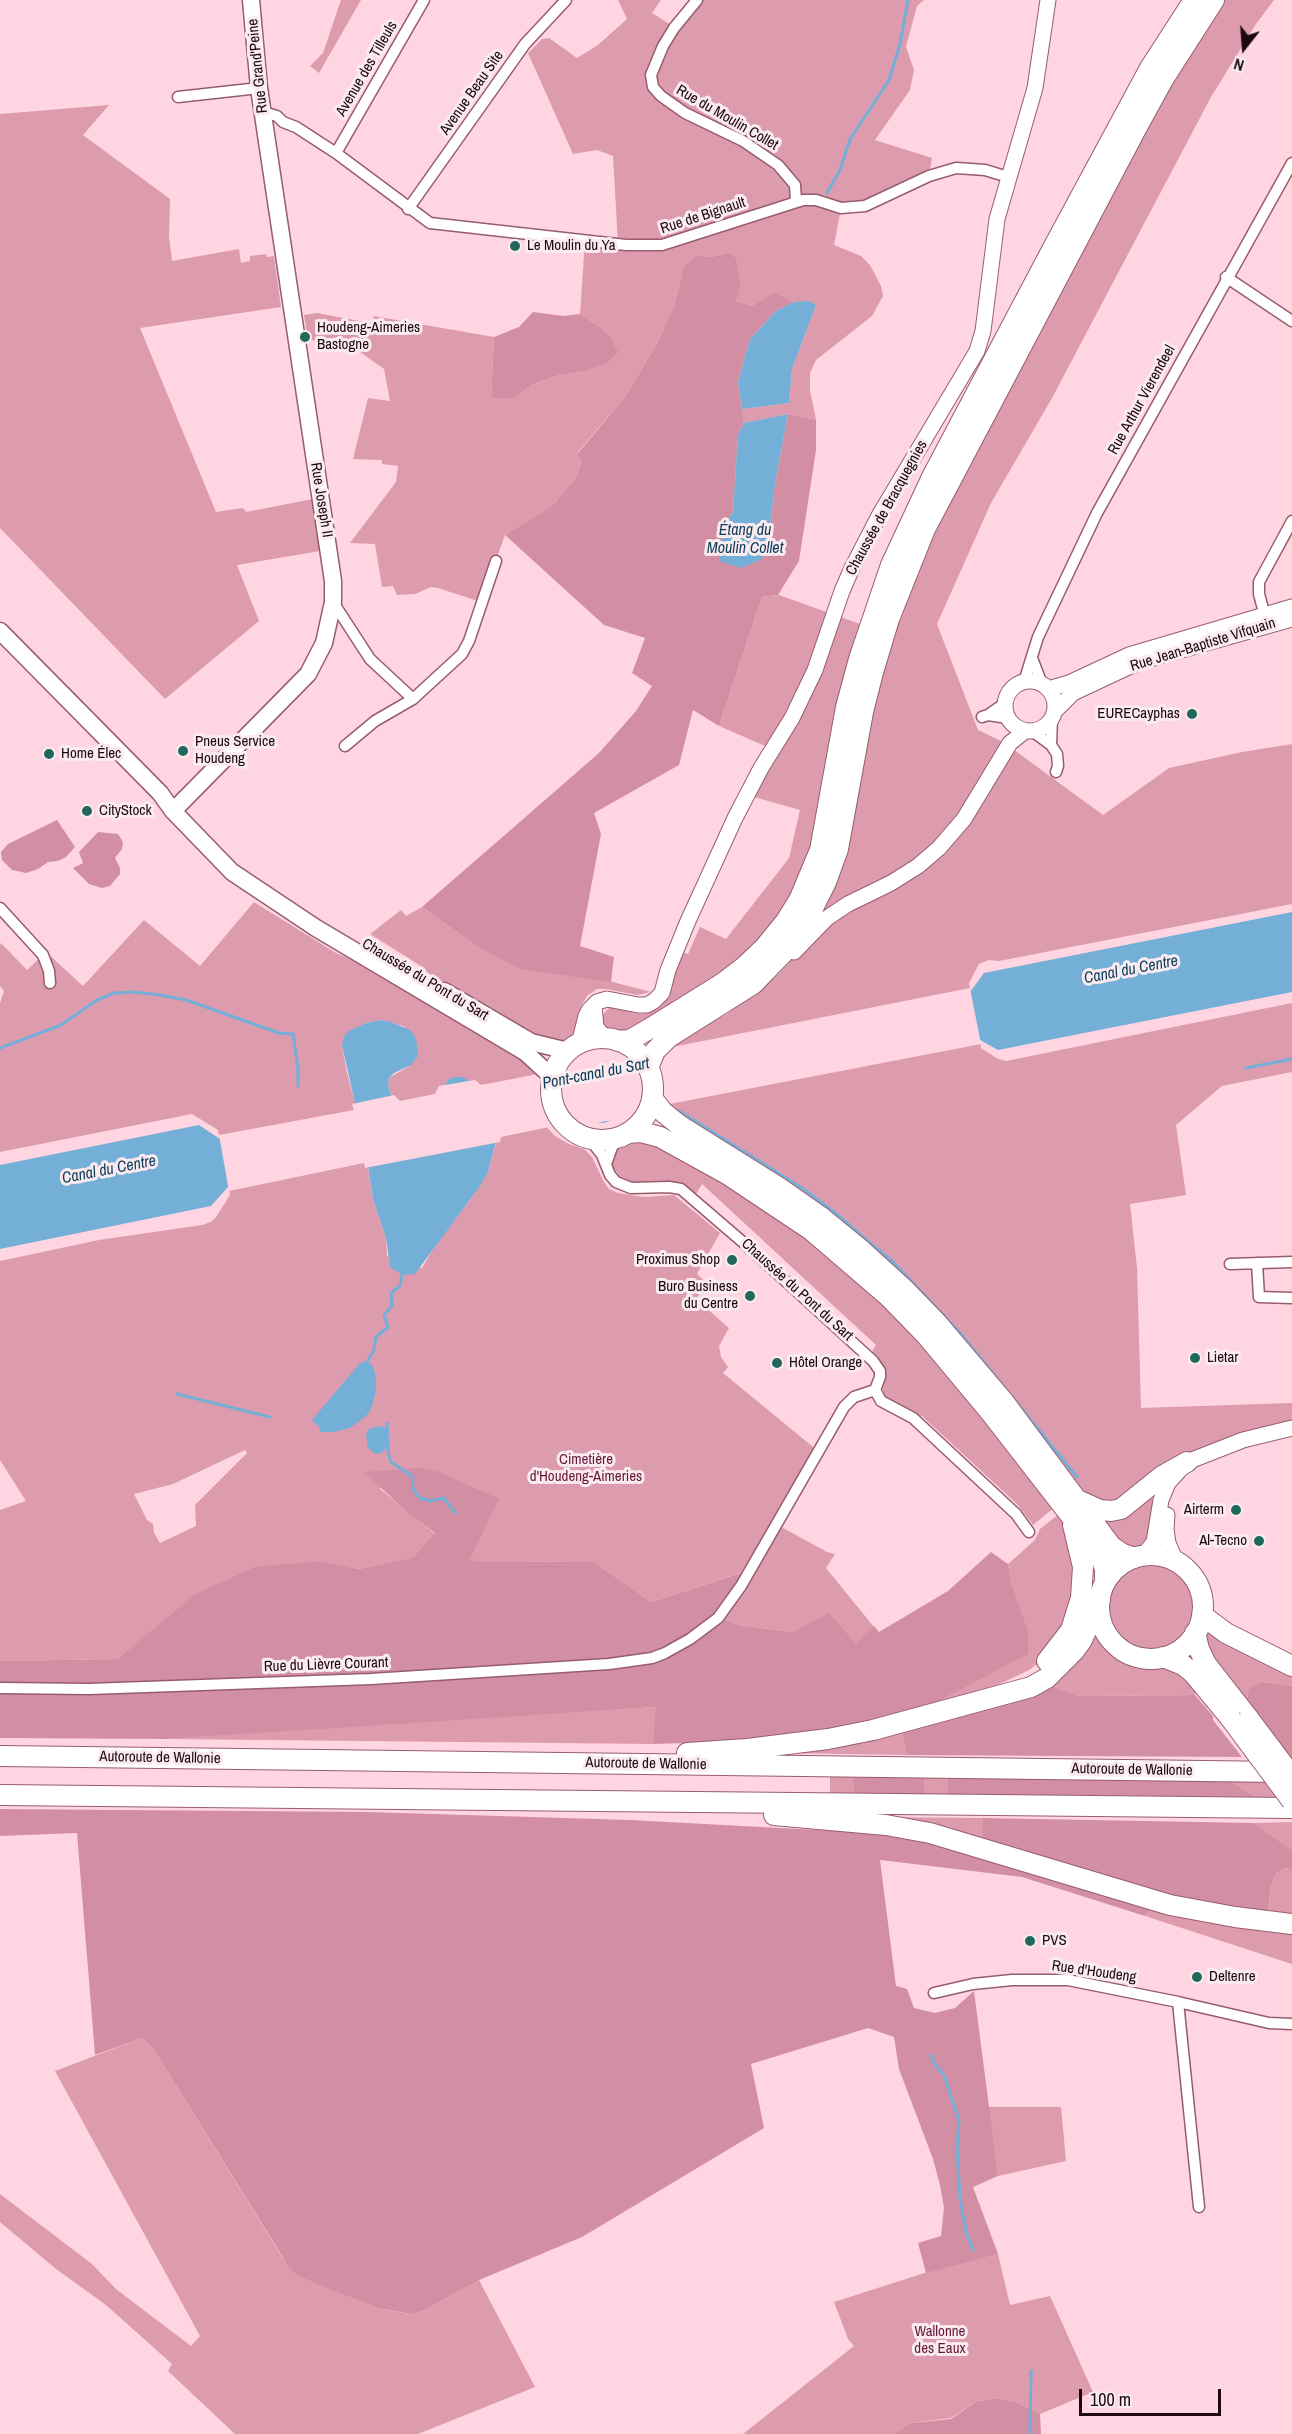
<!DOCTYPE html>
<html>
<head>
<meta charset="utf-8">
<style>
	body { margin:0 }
	#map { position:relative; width:1292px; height:2434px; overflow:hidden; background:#ffd5e1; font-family:"Archivo Narrow",sans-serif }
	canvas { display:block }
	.north { position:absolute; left:1214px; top:18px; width:60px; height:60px; -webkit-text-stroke:4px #f9ebef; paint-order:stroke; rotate:197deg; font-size:16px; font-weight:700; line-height:24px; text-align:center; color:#1e080f }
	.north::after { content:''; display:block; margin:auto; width:21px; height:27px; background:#1e080f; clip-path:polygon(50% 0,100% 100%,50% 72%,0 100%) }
	.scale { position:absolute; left:1079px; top:2389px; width:142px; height:27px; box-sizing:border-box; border:3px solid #1e080f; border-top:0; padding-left:8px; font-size:18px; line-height:21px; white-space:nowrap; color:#1e080f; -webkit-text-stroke:4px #f9ebef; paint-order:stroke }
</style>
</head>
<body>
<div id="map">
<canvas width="1292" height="2434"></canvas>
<div class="north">N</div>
<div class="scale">100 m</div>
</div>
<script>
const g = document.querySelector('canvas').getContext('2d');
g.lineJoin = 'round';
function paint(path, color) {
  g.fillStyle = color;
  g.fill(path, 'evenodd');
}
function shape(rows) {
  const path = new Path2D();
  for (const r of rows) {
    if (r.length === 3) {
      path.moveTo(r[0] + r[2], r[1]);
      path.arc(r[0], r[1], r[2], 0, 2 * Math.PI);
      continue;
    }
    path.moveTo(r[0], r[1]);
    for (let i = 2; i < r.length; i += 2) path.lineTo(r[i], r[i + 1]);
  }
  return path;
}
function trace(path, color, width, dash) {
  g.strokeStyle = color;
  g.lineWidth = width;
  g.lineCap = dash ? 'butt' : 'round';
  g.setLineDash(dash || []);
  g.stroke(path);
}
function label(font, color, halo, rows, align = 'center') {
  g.font = font + ' "Archivo Narrow",sans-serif';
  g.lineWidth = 6;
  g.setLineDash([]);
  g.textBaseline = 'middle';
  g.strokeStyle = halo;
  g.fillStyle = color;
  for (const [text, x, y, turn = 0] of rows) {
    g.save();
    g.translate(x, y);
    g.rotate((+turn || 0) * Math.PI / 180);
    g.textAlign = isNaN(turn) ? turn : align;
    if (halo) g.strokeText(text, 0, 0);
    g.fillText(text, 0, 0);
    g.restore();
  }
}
const green = shape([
	[341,0,361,0,319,73,310,66,323,53],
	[618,0,661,0,652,13,674,27,697,0,924,0,917,6,906,47,914,70,910,90,875,140,932,158,929,176,893,195,841,208,834,245,861,256,870,265,881,286,883,296,872,316,816,360,810,373,810,390,816,420,788,414,744,423,742,409,789,403,792,369,816,305,794,302,774,292,752,306,736,301,736,258,731,252,711,257,696,255,684,266,674,306,656,345,625,397,578,452,581,463,577,476,554,504,505,535,481,602,438,588,431,587,415,594,397,595,393,586,382,587,375,544,350,543,396,482,398,466,382,464,382,460,353,459,368,398,390,401,384,369,339,337,308,341,304,315,317,313,375,324,373,316,494,337,491,398,516,398,531,385,556,376,585,371,600,327,580,314,585,241,618,244,613,156,597,150,573,154,528,53,542,39,549,38,577,58,598,45,627,19],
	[1224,0,1274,0,1256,24,1211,97,1052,398,991,503,937,624,978,730,1005,743,960,818,914,864,812,922,878,681,911,582,1000,402,1135,149,1181,66],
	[109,105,83,135,170,199,169,237,172,261,239,249,241,263,250,261,250,256,266,254,267,257,274,256,281,307,140,328,216,512,243,508,246,512,313,499,320,551,237,565,259,621,165,699,0,528,0,114],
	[779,595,863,625,815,846,794,896,740,962,634,1031,614,1033,607,1030,602,1024,603,1014,609,1008,616,1006,633,1013,644,1014,659,1006,666,999,680,951,688,954,700,927,726,939,789,858,800,810,747,795,772,749,719,726,762,597],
	[1292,744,1292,904,999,961,989,960,979,964,969,983,981,1048,998,1059,1006,1061,1292,1003,1292,1072,1222,1086,1176,1125,1186,1195,1130,1204,1137,1268,1141,1408,1292,1403,1292,1422,1255,1431,1127,1501,1090,1502,1030,1425,670,1113,657,1067,680,1040,727,1014,779,974,822,926,912,874,1010,747,1103,815,1169,768,1242,752],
	[254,902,336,953,346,957,533,1066,544,1124,555,1136,569,1144,584,1149,592,1157,604,1182,609,1189,618,1193,644,1197,674,1195,720,1233,697,1274,707,1283,696,1299,729,1328,719,1346,721,1357,728,1367,723,1373,818,1451,779,1521,783,1528,827,1552,835,1554,826,1568,874,1627,856,1643,829,1614,792,1632,739,1625,718,1618,749,1570,651,1602,594,1562,468,1561,498,1499,379,1488,435,1534,413,1559,357,1569,321,1561,144,1637,117,1659,0,1661,0,1510,26,1501,0,1460,0,1261,99,1240,202,1225,211,1222,216,1217,230,1195,218,1130,192,1114,0,1152,0,1003,4,991,0,986,0,945,1,943,27,970,46,952,83,986,144,920,200,966],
	[381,1020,403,1026,416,1038,411,1065,389,1078,388,1086,393,1099,430,1109,449,1079,499,1132,488,1172,470,1200,436,1244,422,1268,387,1256,386,1238,373,1199,361,1125,347,1073,342,1045,366,1023],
	[245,1450,247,1453,195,1505,196,1526,160,1543,154,1533,153,1524,147,1520,134,1494,173,1484],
	[422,907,478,947,651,992,637,995,607,989,597,989,587,996,581,1006,577,1030,572,1036,565,1040,552,1041,538,1037,428,973,424,968,370,934,401,910,406,916],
	[642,1139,716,1174,829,1252,919,1338,1055,1507,1033,1525,1017,1504,922,1416,916,1416,882,1395,885,1373,871,1353,876,1345,702,1184,696,1194,682,1184,672,1182,630,1183,622,1179,612,1166,617,1148,626,1141],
	[1149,1496,1155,1501,1150,1540,1142,1550,1134,1551,1123,1547,1100,1517],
	[1059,1514,1070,1533,1074,1548,1072,1617,1041,1661,1029,1670,985,1691,927,1707,1012,1586,1008,1564,1035,1540,1040,1529],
	[1151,1607,43],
	[1095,1622,1102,1640,1117,1656,1131,1663,1177,1668,1195,1685,1195,1695,1079,1696,1047,1684],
	[1204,1626,1292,1674,1292,1686,1262,1682,1245,1706,1208,1656,1203,1635],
	[657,1707,653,1744,167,1739,455,1719],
	[901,1728,907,1755,782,1753],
	[830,1777,854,1777,854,1793,830,1793],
	[924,1778,948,1778,948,1794,925,1794],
	[1231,1781,1292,1782,1292,1798,1255,1797],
	[870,1817,983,1818,981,1841],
	[1292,1822,1292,1850,1254,1823],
	[1286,1868,1292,1869,1292,1917,1268,1914,1271,1886,1276,1873],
	[1151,1909,1292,1931,1292,1964,1145,1916],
	[142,2038,154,2050,282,2257,300,2277,378,2308,409,2314,423,2311,479,2280,535,2387,418,2434,235,2434,168,2371,172,2364,106,2305,56,2269,0,2222,0,2194,92,2264,116,2289,191,2346,200,2336,55,2071],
	[988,2107,1061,2107,1066,2161,998,2176],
	[998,2254,1010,2305,1050,2296,1093,2392,1040,2414,1018,2403,999,2398,977,2401,951,2418,910,2423,894,2434,743,2434,854,2346,848,2339,834,2302,937,2269]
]);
const forest = shape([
	[731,252,736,258,740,285,736,301,752,306,774,292,794,302,776,311,750,339,738,382,744,423,738,435,733,512,727,521,719,547,719,561,767,551,775,483,788,414,816,420,816,450,799,561,778,595,762,597,719,726,693,710,679,765,594,813,601,834,580,946,614,957,611,982,520,969,478,947,422,907,599,753,636,711,652,686,632,673,645,638,604,625,505,535,554,504,577,476,581,463,578,453,625,397,656,345,674,306,684,266,696,255,711,257],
	[533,312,563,316,580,314,600,327,610,337,618,352,608,362,585,371,556,376,531,385,516,398,491,398,494,337,519,327],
	[57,820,75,847,66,857,58,861,48,862,38,869,26,873,12,870,2,860,1,852,8,844],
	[98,832,118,834,123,842,122,849,115,858,120,868,120,874,110,886,102,888,89,884,73,868,83,863,79,852],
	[420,1468,439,1472,499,1499,469,1561,594,1562,651,1602,750,1570,719,1618,739,1625,792,1632,829,1613,856,1643,874,1626,879,1632,948,1591,991,1552,1008,1564,1012,1586,1028,1632,1028,1654,927,1707,808,1735,752,1741,653,1744,656,1707,167,1739,0,1738,0,1661,117,1659,196,1594,255,1567,321,1561,358,1569,413,1558,435,1533,407,1512,364,1472],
	[1262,1682,1292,1686,1292,1760,1245,1706,1250,1688],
	[1047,1684,1079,1696,1195,1695,1213,1716,1213,1720,1242,1757,907,1755,901,1728],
	[854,1777,924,1778,925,1794,854,1793],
	[948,1778,1231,1781,1255,1797,948,1794],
	[0,1809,367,1812,630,1820,874,1833,967,1851,1151,1909,1145,1916,1022,1877,880,1860,896,1986,907,1989,914,2008,935,2013,955,2008,974,1991,998,2176,973,2187,998,2254,926,2273,918,2243,941,2236,944,2208,940,2185,933,2159,899,2069,894,2037,868,2028,751,2064,764,2128,582,2237,479,2280,423,2311,410,2314,378,2308,329,2289,300,2277,290,2269,154,2050,142,2038,95,2055,77,1833,0,1836],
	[983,1818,1254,1823,1292,1850,1292,1869,1286,1868,1276,1873,1271,1886,1268,1914,1164,1898,981,1841],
	[999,2398,1018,2403,1040,2414,1041,2434,894,2434,910,2423,951,2419,977,2401]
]);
const water = shape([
	[809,301,816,305,792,369,789,403,742,409,738,382,750,339,776,311,794,302],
	[788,414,775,483,767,551,760,560,741,568,719,561,719,547,727,521,733,512,738,435,744,423],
	[1292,912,1292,992,998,1050,980,1040,626,1109,616,1118,604,1123,593,1123,581,1119,498,1134,488,1172,480,1186,415,1274,402,1275,390,1267,386,1238,373,1199,367,1160,228,1187,211,1206,0,1249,0,1165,199,1125,220,1139,357,1112,342,1045,344,1036,349,1031,366,1023,381,1020,391,1022,410,1030,416,1038,418,1056,411,1065,394,1073,389,1078,388,1086,393,1099,399,1104,437,1097,449,1079,455,1077,463,1077,480,1088,614,1060,970,992,984,973],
	[367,1362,373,1366,376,1378,376,1391,371,1409,366,1416,350,1428,334,1432,320,1432,320,1428,312,1420,360,1363],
	[379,1426,387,1428,388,1447,381,1453,376,1454,368,1448,366,1434,369,1429]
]);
const pier = shape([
	[970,988,981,1044,628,1112,621,1118,588,1125,579,1121,501,1137,500,1142,365,1168,364,1163,229,1191,219,1135,354,1110,352,1104,394,1095,400,1101,435,1094,439,1086,475,1080,481,1085,569,1068,578,1059,606,1054,617,1058]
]);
const stream = shape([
	[827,193,840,170,850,139,889,80,900,44,908,0],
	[0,1048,61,1025,97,1000,114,993,134,992,160,995,186,1000,279,1033,293,1034,298,1068,298,1086],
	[1246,1068,1292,1059],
	[679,1111,802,1188,834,1212,895,1264,961,1334,1077,1477],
	[367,1362,374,1350,376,1337,388,1327,384,1315,392,1306,391,1293,400,1286,402,1275],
	[177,1394,270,1417],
	[387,1423,388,1452,391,1462,412,1476,413,1489,420,1498,430,1501,444,1498,455,1513],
	[931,2055,935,2065,944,2075,959,2121,957,2147,960,2199,966,2231,973,2250],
	[1030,2434,1031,2371]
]);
const street = shape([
	[697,0,674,28,663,46,651,75,653,87,661,96,685,113,743,141,778,165,795,185,796,201],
	[178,97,259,88],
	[263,112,277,116,283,122,296,127,336,153,430,223,626,245,662,245,803,200,816,200,841,208,865,206,929,176,956,168,985,170,1008,177],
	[336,153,424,0],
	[408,209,525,44,566,0],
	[1226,277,1292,321],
	[333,602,370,659,413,699],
	[1266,620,1259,594,1259,582,1292,521],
	[1032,658,1042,684],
	[1024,682,1038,637,1097,513,1292,163],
	[988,715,1008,718],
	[982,717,988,715,1005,703],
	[1032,731,1051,745,1057,754,1058,766,1056,772],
	[1051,745,1052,718],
	[345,746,375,721,413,699,462,654,469,641,496,561],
	[0,908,43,955,49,971,50,983],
	[589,1138,602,1155,610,1175,616,1182,631,1188,669,1187,681,1189,745,1244,873,1361,880,1371,880,1377,875,1390],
	[606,1164,612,1147,621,1136],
	[1257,1263,1259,1297,1292,1298],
	[1230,1264,1292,1262],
	[875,1390,881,1401,913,1418,1016,1514,1029,1532],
	[0,1688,89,1689,371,1679,609,1664,652,1658,665,1653,690,1639,718,1618,741,1586,844,1407,854,1397,875,1390],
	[934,1993,973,1984,1012,1980,1068,1980,1178,2002,1269,2023,1292,2024],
	[1178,2002,1199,2207]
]);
const secondary = shape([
	[1030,706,25],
	[1048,689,1069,683,1129,655,1292,607],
	[1055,711,1073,693,1139,662,1292,619],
	[794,952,827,918,848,904,891,883,918,866,939,848,964,819,1010,743,1025,731],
	[594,1006,596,1027,605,1038],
	[579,1044,586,1016,589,1010,597,1002,607,999,638,1005,647,1005,654,1001,662,993,668,970,688,921,735,818,761,768,792,718,815,670,842,591,852,568,880,514,977,351,983,331,997,219,1035,88,1048,0],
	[1167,1515,1166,1529,1168,1543,1176,1562],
	[1143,1556,1154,1542,1161,1500,1168,1483,1187,1462,1243,1440,1292,1428]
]);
const primary = shape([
	[0,631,160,793,173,811,232,872,316,928,525,1052,552,1077],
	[173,811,308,674,324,643,333,602,333,581,259,88,251,0],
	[444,991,531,1042,568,1051]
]);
const highway = shape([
	[602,1089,51],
	[617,1041,630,1040,649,1029,723,983,744,967,764,948,786,921,799,900,820,850,846,707,859,659,891,565,932,477,1053,248,1150,68,1194,0],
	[648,1068,655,1051,669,1037,753,984,786,950,808,918,826,882,838,849,863,712,873,672,889,619,925,529,1137,127,1164,78,1214,0],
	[652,1098,663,1112,679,1125,778,1187,821,1217,860,1249,905,1290,937,1323,1004,1402,1111,1546,1121,1553,1134,1558],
	[628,1133,641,1132,660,1137,727,1174,811,1230,889,1297,926,1335,991,1413,1071,1516,1101,1558,1105,1569,1105,1582],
	[1080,1501,1100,1510,1111,1511,1121,1509,1162,1476,1187,1462],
	[1151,1607,52],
	[1202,1615,1226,1633,1292,1666],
	[1195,1633,1199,1649,1206,1664,1249,1719],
	[1163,1657,1183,1665,1193,1673,1231,1719],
	[1047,1661,1071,1630,1081,1598,1083,1567,1073,1525],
	[687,1753,747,1749,828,1739,873,1730,1031,1687,1047,1678,1074,1651,1082,1640,1100,1600],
	[0,1756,1283,1772],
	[0,1795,1292,1808],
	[774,1815,886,1825,930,1833,1170,1905,1235,1917,1292,1924]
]);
const highwayBridge = shape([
	[1231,1719,1292,1801],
	[1249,1719,1292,1776]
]);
const markers = [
	[515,246,6,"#21675c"],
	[305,337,6,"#21675c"],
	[1192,714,6,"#21675c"],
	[183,751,6,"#21675c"],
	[49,754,6,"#21675c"],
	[87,811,6,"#21675c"],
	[732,1260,6,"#21675c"],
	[750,1296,6,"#21675c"],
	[1195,1358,6,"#21675c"],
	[777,1363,6,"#21675c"],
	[1236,1510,6,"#21675c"],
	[1259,1541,6,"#21675c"],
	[1030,1941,6,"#21675c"],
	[1197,1977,6,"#21675c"]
];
const streetNames = [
	["Rue Grand'Peine",258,66,-96],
	["Avenue des Tilleuls",367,69,-60],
	["Avenue Beau Site",472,93,-55],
	["Rue du Moulin Collet",727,118,30],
	["Rue de Bignault",703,216,-18],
	["Rue Arthur Vierendeel",1142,400,-61],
	["Rue Joseph II",321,500,81],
	["Chaussée de Bracquegnies",887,508,-61],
	["Rue Jean-Baptiste Vifquain",1203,645,-17],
	["Chaussée du Pont du Sart",425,980,31],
	["Chaussée du Pont du Sart",797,1290,42],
	["Rue du Lièvre Courant",326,1665,-2],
	["Autoroute de Wallonie",160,1758,1],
	["Autoroute de Wallonie",646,1764,1],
	["Autoroute de Wallonie",1132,1770,1],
	["Rue d'Houdeng",1094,1972,8]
];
const poiNames = [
	["Le Moulin du Ya",527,246],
	["Houdeng-Aimeries",317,328],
	["Bastogne",317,345],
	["EURECayphas",1180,714,"right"],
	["Pneus Service",195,742],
	["Houdeng",195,759],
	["Home Élec",61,754],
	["CityStock",99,811],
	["Proximus Shop",720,1260,"right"],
	["Buro Business",738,1287,"right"],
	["du Centre",738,1304,"right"],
	["Lietar",1207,1358],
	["Hôtel Orange",789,1363],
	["Airterm",1224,1510,"right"],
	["Al-Tecno",1247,1541,"right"],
	["PVS",1042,1941],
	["Deltenre",1209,1977]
];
const parkNames = [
	["Cimetière",586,1460],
	["d'Houdeng-Aimeries",586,1477],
	["Wallonne",940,2332],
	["des Eaux",940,2349]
];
const waterNames = [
	["Étang du",745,531],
	["Moulin Collet",745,549],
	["Canal du Centre",1131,970,-11],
	["Pont-canal du Sart",596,1074,-11],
	["Canal du Centre",109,1170,-11]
];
paint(green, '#dd9bae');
paint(forest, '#d28fa3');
paint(water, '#74afd8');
paint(pier, '#ffd5e1');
trace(stream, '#74afd8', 3);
trace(street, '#985c6f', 13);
trace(secondary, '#985c6f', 17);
trace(primary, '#985c6f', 19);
trace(highway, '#985c6f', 22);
trace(street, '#fff', 10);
trace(secondary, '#fff', 15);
trace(primary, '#fff', 16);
trace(highway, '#fff', 20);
trace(highwayBridge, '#985c6f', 22, []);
trace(highwayBridge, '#fff', 20);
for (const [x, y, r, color] of markers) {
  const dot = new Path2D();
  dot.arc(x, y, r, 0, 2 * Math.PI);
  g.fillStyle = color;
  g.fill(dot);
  trace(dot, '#f9ebef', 2);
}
label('15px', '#1e080f', '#f9ebef', streetNames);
label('15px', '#1e080f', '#f9ebef', poiNames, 'left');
label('15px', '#681839', '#f9ebef', parkNames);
label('italic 16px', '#0d3d59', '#f9ebef', waterNames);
</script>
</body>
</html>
